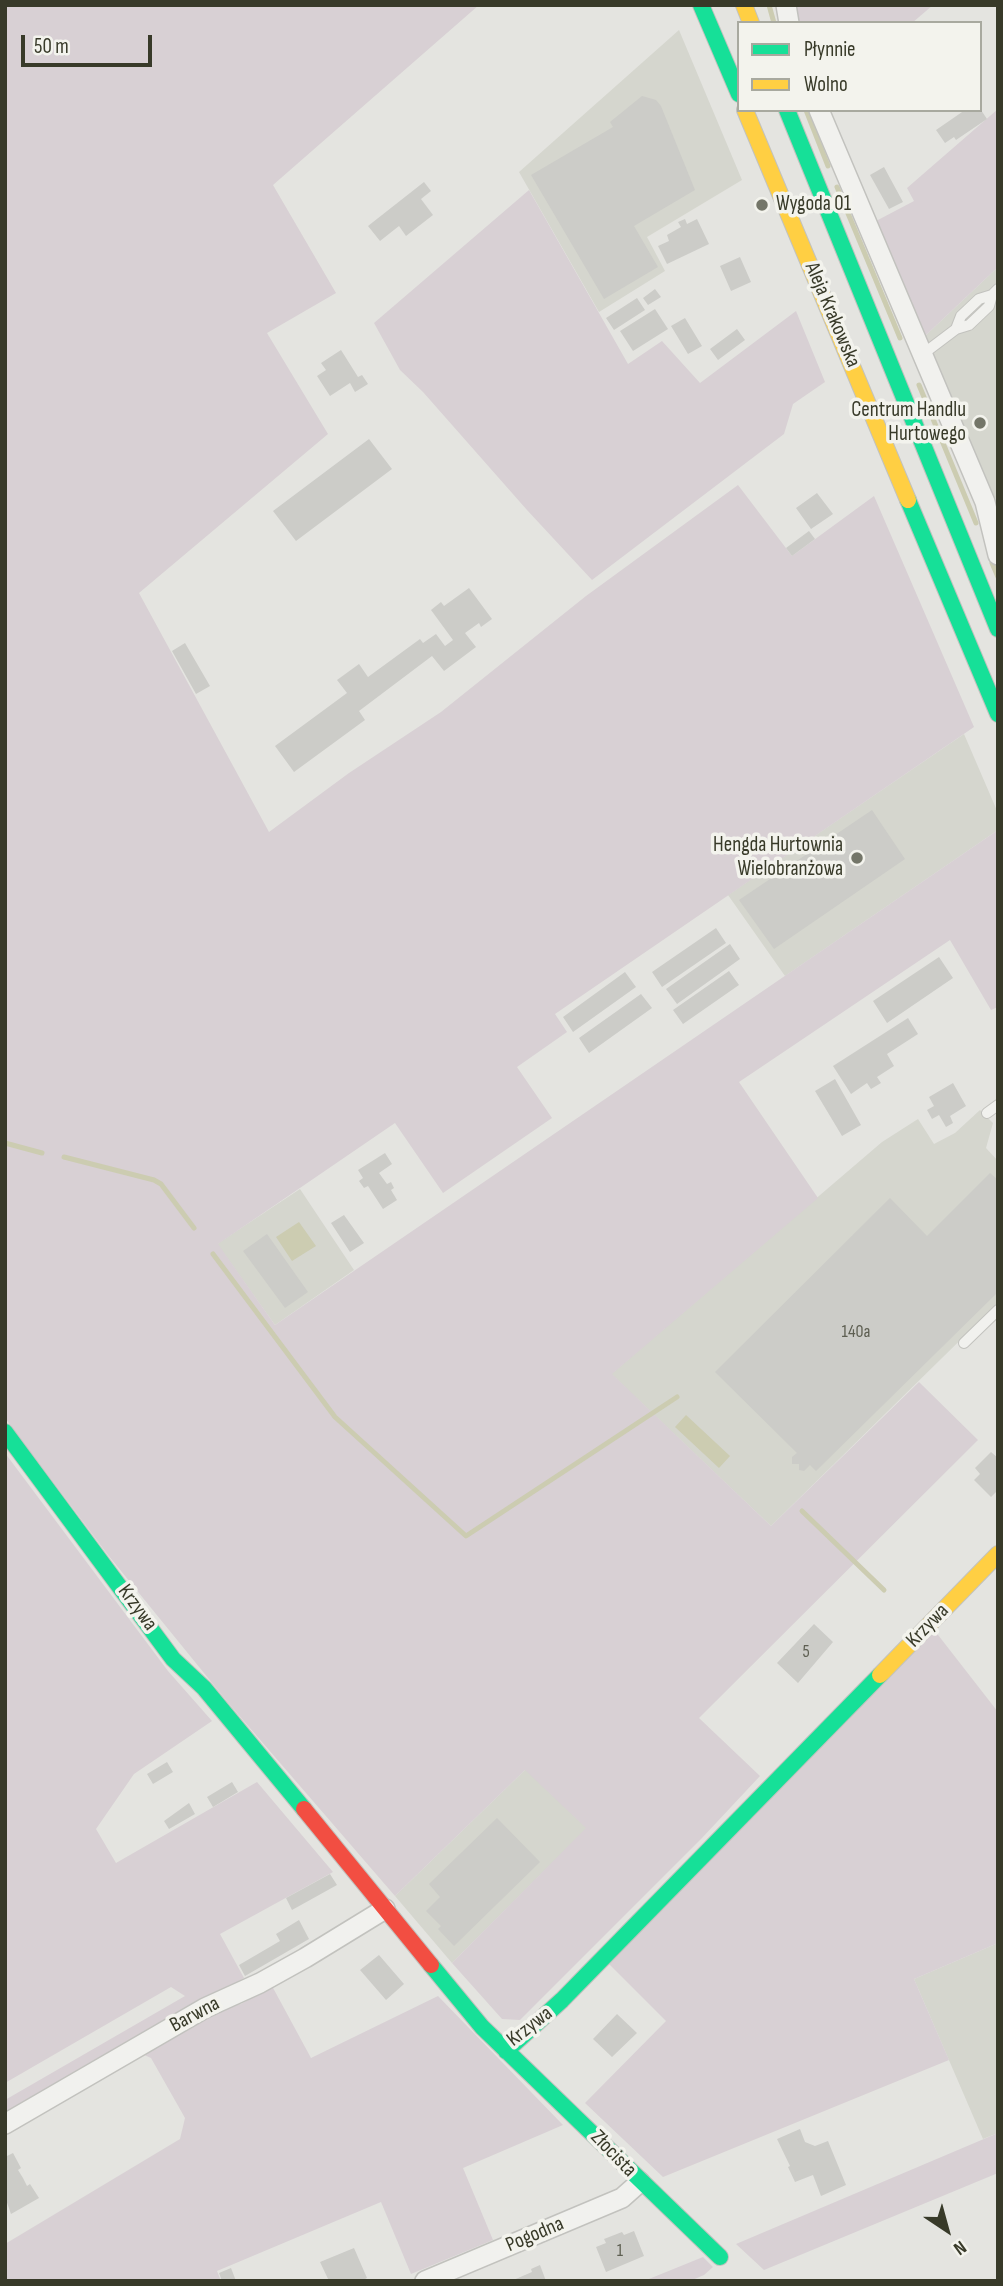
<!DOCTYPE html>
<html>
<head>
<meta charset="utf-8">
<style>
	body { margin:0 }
	#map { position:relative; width:1003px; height:2286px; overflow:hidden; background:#e4e4e0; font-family:"Sofia Sans Condensed",sans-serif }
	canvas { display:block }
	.frame { position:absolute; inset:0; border:7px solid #383a29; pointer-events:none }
	.legend { position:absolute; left:737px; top:21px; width:245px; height:91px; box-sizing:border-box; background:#f3f3ed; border:2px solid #a8a99f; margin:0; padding:9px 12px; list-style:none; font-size:21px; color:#383a29 }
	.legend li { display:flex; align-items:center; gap:14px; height:35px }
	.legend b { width:35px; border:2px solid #a8a99f }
	.north { position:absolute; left:912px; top:2195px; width:70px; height:70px; -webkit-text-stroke:5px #f3f3ed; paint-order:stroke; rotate:144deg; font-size:19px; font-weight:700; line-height:28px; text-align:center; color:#383a29 }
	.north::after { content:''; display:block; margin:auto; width:24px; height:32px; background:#383a29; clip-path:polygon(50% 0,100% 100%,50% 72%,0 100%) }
	.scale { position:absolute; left:21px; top:35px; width:131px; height:32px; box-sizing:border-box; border:4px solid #383a29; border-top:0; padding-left:9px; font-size:21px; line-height:24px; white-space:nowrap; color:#383a29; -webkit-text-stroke:5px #f3f3ed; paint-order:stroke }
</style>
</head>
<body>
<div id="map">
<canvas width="1003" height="2286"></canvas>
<div class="frame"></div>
<ul class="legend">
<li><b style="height:9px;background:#16e098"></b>Płynnie</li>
<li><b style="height:9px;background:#ffcf43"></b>Wolno</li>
</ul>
<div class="north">N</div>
<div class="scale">50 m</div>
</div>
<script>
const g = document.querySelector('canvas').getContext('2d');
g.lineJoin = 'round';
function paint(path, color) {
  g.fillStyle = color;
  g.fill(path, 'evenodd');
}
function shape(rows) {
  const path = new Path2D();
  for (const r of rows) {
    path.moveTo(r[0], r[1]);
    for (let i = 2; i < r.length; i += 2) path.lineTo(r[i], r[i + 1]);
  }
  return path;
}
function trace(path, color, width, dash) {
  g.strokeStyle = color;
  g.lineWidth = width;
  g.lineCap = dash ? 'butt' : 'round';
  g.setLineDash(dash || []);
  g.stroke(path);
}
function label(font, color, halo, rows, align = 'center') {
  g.font = font + ' "Sofia Sans Condensed",sans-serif';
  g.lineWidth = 7;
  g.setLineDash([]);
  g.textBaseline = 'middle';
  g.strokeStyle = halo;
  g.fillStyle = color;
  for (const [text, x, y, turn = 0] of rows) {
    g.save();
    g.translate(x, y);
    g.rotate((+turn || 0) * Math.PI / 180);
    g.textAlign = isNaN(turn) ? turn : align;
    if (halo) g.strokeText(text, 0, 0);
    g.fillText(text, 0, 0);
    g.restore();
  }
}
const built = shape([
	[679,30,742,180,647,237,665,271,599,312,519,172],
	[998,267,998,496,993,500,925,336],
	[964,734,998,813,998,830,785,976,728,895],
	[980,1110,993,1123,986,1148,998,1161,998,1303,771,1526,611,1374,882,1142,918,1119,934,1144,955,1133],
	[300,1189,354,1270,275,1325,217,1244],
	[526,1769,587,1828,452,1963,395,1896],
	[998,1943,998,2133,983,2139,914,1979]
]);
const green = shape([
	[5,5,479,5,273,185,336,293,267,333,328,434,139,593,269,832,349,773,441,712,586,596,738,485,792,556,874,496,974,727,555,1014,567,1032,517,1067,552,1118,443,1193,395,1123,218,1244,275,1325,998,830,998,1007,991,1010,950,940,739,1082,818,1198,612,1374,771,1526,919,1382,978,1440,699,1718,760,1776,702,1838,520,2020,502,2019,452,1963,586,1828,525,1770,395,1896,230,1705,108,1555,5,1418],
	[793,5,933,5,912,23,798,23],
	[998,109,998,267,925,336,876,221,914,201,907,188],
	[529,190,628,364,662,341,700,383,796,311,825,382,793,404,784,434,592,580,527,510,423,392,400,370,374,323],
	[5,1453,168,1671,212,1721,134,1774,96,1829,116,1863,257,1782,333,1872,220,1934,244,1978,5,2116,5,2100,185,1996,171,1987,5,2083],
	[935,1631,998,1712,998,1943,914,1979,949,2060,663,2177,585,2103,666,2021,608,1963],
	[272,1986,311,2058,438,1996,563,2125,463,2168,493,2240,411,2274,381,2202,217,2271,221,2281,5,2281,5,2244,180,2139,185,2118,151,2058,140,2053,219,2007,241,2004],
	[998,2133,998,2173,764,2270,736,2244],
	[703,2257,713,2267,704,2275,690,2281,644,2281]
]);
const water = shape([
	[299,1222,316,1246,292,1261,276,1237],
	[686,1415,730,1456,719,1468,675,1427]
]);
const stream = shape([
	[769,5,774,23],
	[806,110,828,166],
	[837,187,900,338],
	[919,385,976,523],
	[992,563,998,577],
	[5,1143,42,1153],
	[64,1157,154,1180,161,1184,194,1228],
	[213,1254,335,1417,466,1536,677,1397],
	[802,1511,884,1590]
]);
const building = shape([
	[642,96,656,100,661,106,695,190,634,226,658,267,604,299,531,175,613,127,610,122],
	[965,110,981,110,987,119,956,140,954,137,945,143,936,130],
	[884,167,903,202,889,209,870,175],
	[424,182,431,191,421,199,433,215,406,236,399,226,380,241,368,226],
	[685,219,687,224,697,219,709,244,667,264,658,246,669,241,667,235,681,227,678,222],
	[740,257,751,282,731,291,720,266],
	[655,289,661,297,648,305,643,298],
	[637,298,645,310,614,330,606,318],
	[655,309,668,329,633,351,620,331],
	[685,318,702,346,688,354,671,326],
	[737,329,745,340,718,360,710,349],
	[341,350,358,377,362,375,368,384,355,392,350,383,330,396,317,376,326,370,321,363],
	[369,439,392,469,296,541,273,511],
	[817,493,833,514,811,529,796,508],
	[809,531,815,539,792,556,786,548],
	[469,588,492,619,481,627,479,623,465,633,476,647,444,671,432,656,359,711,365,720,294,772,275,746,347,693,337,680,359,664,368,677,420,639,423,643,436,634,445,646,453,640,431,610,441,602,444,606],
	[185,643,210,686,196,694,172,651],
	[872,810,905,859,774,949,739,900],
	[716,928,726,943,662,987,652,972],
	[730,944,740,959,677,1004,666,989],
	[939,957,953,978,887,1023,873,1001],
	[729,971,739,985,683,1024,673,1010],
	[625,972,636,987,573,1032,563,1017],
	[641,994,652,1008,589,1053,579,1038],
	[908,1018,918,1034,887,1054,894,1066,877,1077,881,1083,871,1089,867,1083,851,1094,833,1066],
	[835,1079,861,1125,842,1136,815,1091],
	[953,1083,966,1106,950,1116,953,1123,946,1127,939,1115,932,1119,927,1110,934,1106,929,1097],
	[385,1153,392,1164,379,1173,387,1184,391,1182,394,1188,391,1190,397,1200,383,1209,368,1186,364,1188,359,1181,363,1178,358,1170],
	[990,1173,998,1180,998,1292,816,1471,810,1465,804,1471,799,1470,799,1464,792,1464,792,1457,797,1453,715,1372,890,1198,927,1236],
	[344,1215,364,1243,350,1252,331,1223],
	[267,1234,308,1292,285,1308,243,1251],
	[991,1452,998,1458,998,1490,991,1497,974,1480,980,1474,975,1468],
	[814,1624,833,1642,798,1683,777,1663],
	[167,1762,173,1772,153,1784,147,1774],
	[232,1782,238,1792,213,1807,207,1797],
	[189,1803,195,1814,169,1829,164,1821],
	[497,1818,540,1862,454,1946,438,1929,441,1926,426,1911,440,1897,429,1884],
	[330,1874,337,1885,292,1910,286,1898],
	[299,1920,309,1939,245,1976,239,1965,280,1941,276,1934],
	[379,1955,404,1984,386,2000,360,1970],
	[617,2014,637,2033,612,2057,593,2039],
	[800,2129,805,2142,815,2146,828,2141,846,2185,821,2196,813,2175,795,2182,788,2167,790,2166,777,2139],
	[13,2153,21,2168,18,2170,23,2178,27,2186,30,2184,39,2198,11,2214,5,2197,5,2157],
	[634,2231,644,2256,606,2272,596,2247,606,2243,604,2239,622,2232,624,2235],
	[354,2248,367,2278,361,2281,329,2281,320,2262],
	[540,2265,546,2281,511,2281,532,2272,531,2269],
	[231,2268,236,2281,222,2281,219,2273]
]);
const lane = shape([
	[956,329,961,316,979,299,992,295,998,289],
	[923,354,956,329,969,325,989,306,992,295],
	[987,1113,998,1105],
	[964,1343,998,1310]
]);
const street = shape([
	[786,5,789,23],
	[819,110,985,502,998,555],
	[5,2124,205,2008,260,1983,305,1958,385,1909],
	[425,2281,622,2198,640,2182]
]);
const fast = shape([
	[701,5,739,94],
	[787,110,998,629],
	[908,500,998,714],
	[5,1432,173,1659,204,1688,304,1809],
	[431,1965,482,2027,720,2257],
	[506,2051,562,2000,880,1675]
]);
const slow = shape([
	[744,5,751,23],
	[745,110,908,500],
	[880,1675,998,1554]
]);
const jam = shape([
	[304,1809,431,1965]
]);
const markers = [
	[762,205,7,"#747669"],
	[980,423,7,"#747669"],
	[857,858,7,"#747669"]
];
const numberNames = [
	["140a",856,1332],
	["5",806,1652],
	["1",620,2251]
];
const poiNames = [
	["Wygoda 01",776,205,"left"],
	["Centrum Handlu",966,411],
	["Hurtowego",966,435],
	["Hengda Hurtownia",843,846],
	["Wielobranżowa",843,870]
];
const streetNames = [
	["Aleja Krakowska",832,315,67],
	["Krzywa",137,1608,54],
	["Krzywa",928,1626,-46],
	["Barwna",195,2015,-28],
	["Krzywa",530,2027,-38],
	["Złocista",613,2154,46],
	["Pogodna",535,2235,-23]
];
paint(built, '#d5d6ce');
paint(green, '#d8d0d4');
paint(water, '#ccccb1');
trace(stream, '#ccccb1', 5);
paint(building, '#ccccc8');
trace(lane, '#c2c2be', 12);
trace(street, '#c2c2be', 22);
trace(fast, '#c2c2be', 18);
trace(slow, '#c2c2be', 18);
trace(jam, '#c2c2be', 18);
trace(lane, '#f1f1ee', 10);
trace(street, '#f1f1ee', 19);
trace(fast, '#16e098', 16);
trace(slow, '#ffcf43', 16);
trace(jam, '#f24e42', 16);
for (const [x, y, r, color] of markers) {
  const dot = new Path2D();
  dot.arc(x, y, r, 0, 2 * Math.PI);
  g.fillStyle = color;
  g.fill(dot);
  trace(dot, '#f3f3ed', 2.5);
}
label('18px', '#5e5f52', null, numberNames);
label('21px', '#383a29', '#f3f3ed', poiNames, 'right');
label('21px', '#383a29', '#f3f3ed', streetNames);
</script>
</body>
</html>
